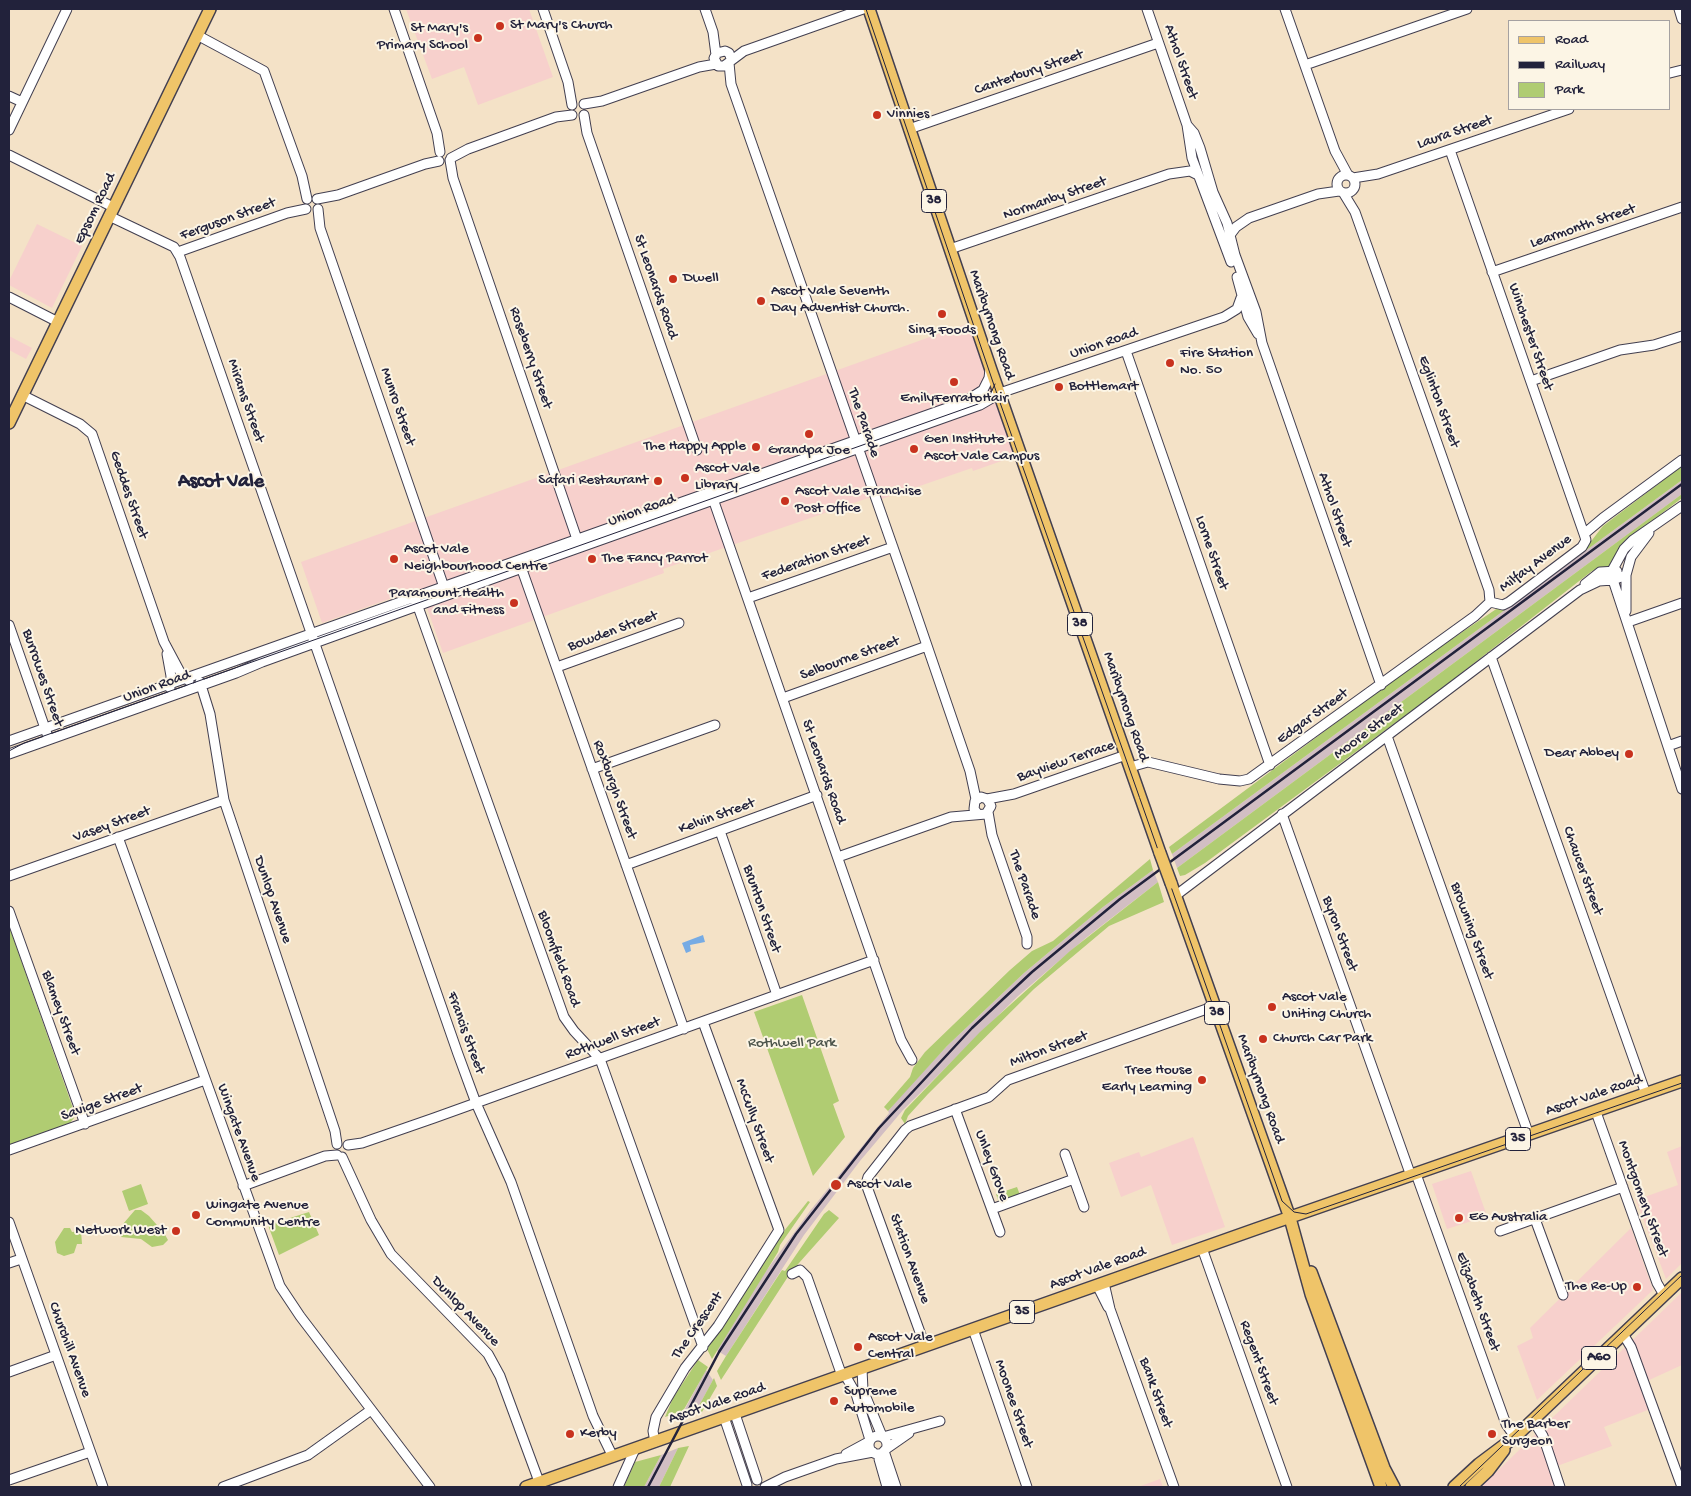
<!DOCTYPE html>
<html>
<head>
<meta charset="utf-8">
<style>
	body { margin:0 }
	#map { position:relative; width:1691px; height:1496px; overflow:hidden; background:#f4e2c7; font-family:"Gochi Hand",sans-serif }
	canvas { display:block }
	.frame { position:absolute; inset:0; border:10px solid #22223b; pointer-events:none }
	.legend { position:absolute; left:1508px; top:20px; width:162px; height:90px; box-sizing:border-box; background:#fcf5e5; border:1px solid #a5a1a1; margin:0; padding:6px 9px; list-style:none; font-size:15px; color:#22223b }
	.legend li { display:flex; align-items:center; gap:10px; height:25px }
	.legend b { width:25px; border:1px solid #a5a1a1 }
</style>
</head>
<body>
<div id="map">
<canvas width="1691" height="1496"></canvas>
<div class="frame"></div>
<ul class="legend">
<li><b style="height:6px;background:#efc469"></b>Road</li>
<li><b style="height:6px;background:#22223b"></b>Railway</li>
<li><b style="height:14px;background:#b0cc72"></b>Park</li>
</ul>
</div>
<script>
const g = document.querySelector('canvas').getContext('2d');
g.lineJoin = 'round';
function paint(path, color) {
  g.fillStyle = color;
  g.fill(path, 'evenodd');
}
function shape(rows) {
  const path = new Path2D();
  for (const r of rows) {
    if (r.length === 3) {
      path.moveTo(r[0] + r[2], r[1]);
      path.arc(r[0], r[1], r[2], 0, 2 * Math.PI);
      continue;
    }
    path.moveTo(r[0], r[1]);
    for (let i = 2; i < r.length; i += 2) path.lineTo(r[i], r[i + 1]);
  }
  return path;
}
function trace(path, color, width, dash) {
  g.strokeStyle = color;
  g.lineWidth = width;
  g.lineCap = dash ? 'butt' : 'round';
  g.setLineDash(dash || []);
  g.stroke(path);
}
function label(font, color, halo, rows, align = 'center') {
  g.font = font + ' "Gochi Hand",sans-serif';
  g.lineWidth = 4;
  g.setLineDash([]);
  g.textBaseline = 'middle';
  g.strokeStyle = halo;
  g.fillStyle = color;
  for (const [text, x, y, turn = 0] of rows) {
    g.save();
    g.translate(x, y);
    g.rotate((+turn || 0) * Math.PI / 180);
    g.textAlign = isNaN(turn) ? turn : align;
    if (halo) g.strokeText(text, 0, 0);
    g.fillText(text, 0, 0);
    g.restore();
  }
}
const built = shape([
	[406,9,529,9,553,77,478,105,464,67,432,79],
	[37,224,82,246,52,308,9,285,9,281],
	[969,323,1016,456,973,471,972,468,876,501,874,496,663,569,664,573,443,653,420,588,322,623,301,562],
	[9,336,32,348,26,359,9,350],
	[1193,1137,1225,1227,1172,1245,1151,1185,1121,1197,1109,1163,1139,1152,1141,1157],
	[1682,1146,1682,1263,1666,1279,1636,1200,1678,1185,1667,1152],
	[1471,1171,1487,1216,1447,1229,1432,1184],
	[1631,1228,1653,1290,1537,1400,1517,1346,1533,1338,1530,1328],
	[1682,1292,1682,1365,1647,1381,1658,1406,1604,1427,1612,1446,1557,1466,1564,1487,1481,1487],
	[1160,1479,1163,1487,1138,1487]
]);
const industrial = shape([
	[1682,480,1682,494,1177,868,1172,854],
	[1153,870,1158,882,1087,937,1018,996,903,1110,860,1161,804,1235,726,1356,716,1350,766,1271,810,1211,889,1113,888,1111,913,1082,947,1046,1024,973,1103,907],
	[706,1370,713,1380,695,1413,680,1418],
	[678,1448,659,1487,644,1487,661,1455]
]);
const green = shape([
	[1682,466,1682,480,1172,854,1169,847,1415,664,1585,549,1603,526],
	[1682,494,1682,498,1628,539,1612,565,1592,571,1437,692,1205,863,1185,875,1180,876,1177,868],
	[1150,859,1153,870,1103,907,1024,973,947,1046,888,1111,884,1107,910,1077,913,1068,925,1052,1010,970,1032,951,1053,941],
	[1158,882,1164,902,1109,926,1034,989,928,1094,908,1116,905,1124,901,1118,905,1110,980,1032,1070,951],
	[9,926,75,1114,74,1118,69,1124,9,1145],
	[802,995,839,1101,833,1104,845,1137,813,1176,754,1012],
	[141,1184,148,1204,129,1211,122,1191],
	[1017,1187,1020,1195,999,1203,996,1194],
	[808,1201,810,1202,780,1245,778,1252,712,1359,707,1349,780,1236],
	[135,1210,141,1210,149,1216,164,1233,168,1240,163,1245,152,1247,141,1239,121,1237,120,1231,123,1224],
	[829,1210,839,1218,791,1272,721,1380,717,1371,726,1356,782,1270,785,1271,824,1214],
	[309,1212,319,1235,279,1255,268,1225],
	[64,1228,70,1228,72,1232,81,1231,82,1244,77,1244,74,1253,64,1256,57,1253,55,1242],
	[698,1360,708,1367,683,1411,665,1417,673,1398],
	[714,1378,717,1386,702,1412,695,1413],
	[689,1446,670,1487,659,1487,678,1448],
	[661,1455,644,1487,624,1487,635,1462]
]);
const water = shape([
	[703,935,705,942,690,945,691,951,686,953,682,943]
]);
const minor = shape([
	[394,9,437,133,440,152],
	[543,9,568,82,572,105],
	[705,9,713,32,716,55],
	[1147,9,1187,125,1192,158,1231,262],
	[1285,9,1335,151,1348,175],
	[1679,9,1682,19],
	[197,35,264,71,302,176,307,199],
	[731,58,729,53,725,51,717,53,714,58,718,66,724,66,744,51,863,9],
	[729,63,731,84,910,596,970,771,976,799],
	[1305,65,1467,9],
	[1670,73,1682,70],
	[9,96,22,102],
	[584,104,602,101,699,67,716,64],
	[584,115,587,133,697,450],
	[1187,125,1194,133,1200,148,1213,192,1227,223,1235,255,1256,312,1262,343,1381,685],
	[909,129,1158,43],
	[9,130,67,9],
	[1450,150,1584,534],
	[9,155,113,207],
	[451,158,468,149,556,117,572,115],
	[450,160,453,178,579,545],
	[1346,184,9],
	[1353,178,1378,174,1569,109],
	[1344,194,1355,212,1434,434,1489,590,1490,602],
	[317,199,338,195,425,164,439,161],
	[318,209,320,228,446,593],
	[109,216,174,247,180,257,458,1054,476,1103,511,1182,593,1416,613,1457],
	[1230,235,1236,227,1249,218,1318,194,1339,191],
	[950,249,1169,174,1190,171,1198,175],
	[178,252,287,213,306,209],
	[1492,272,1682,207],
	[1237,277,1248,317,1258,334],
	[9,297,58,322],
	[1126,351,1270,765],
	[1531,381,1620,350,1654,345,1682,336],
	[22,395,80,424,92,434,164,642,180,672,189,681],
	[994,395,1224,317,1237,309,1241,298],
	[712,496,901,1040,912,1060],
	[1682,506,1633,540,1624,549,1613,569,1613,580,1682,789],
	[520,564,684,1029],
	[1585,584,1600,572,1617,571],
	[748,598,893,547],
	[416,601,564,1017,574,1031,600,1059,703,1347],
	[1490,602,1503,605,1509,602,1582,547,1586,540,1584,534,1603,518,1682,460],
	[1626,611,1626,575,1631,557,1649,533],
	[1628,622,1682,603],
	[9,625,47,734],
	[167,654,171,676,170,688],
	[1491,657,1646,1094],
	[557,667,679,623],
	[200,682,210,714,224,800,335,1131,337,1144],
	[783,698,927,646],
	[1387,736,1529,1135],
	[9,741,964,402,983,390,989,378,990,369],
	[1668,746,1682,741],
	[9,754,236,673,262,662,522,568,980,405,999,394],
	[1130,767,1148,762,1219,779,1240,781,1249,779,1475,616,1490,602],
	[592,769,715,725],
	[987,799,1014,794,1126,755],
	[988,812,992,835,1027,937,1027,944],
	[1282,814,1411,1176],
	[720,831,777,995],
	[118,837,280,1286,300,1316,430,1487],
	[838,857,951,817,986,814,991,806,987,799,981,797,975,801,974,809,977,813],
	[626,865,817,795],
	[9,876,224,800],
	[1175,896,1580,590,1599,581,1613,580,1626,575],
	[9,911,85,1124],
	[955,1109,1000,1232],
	[1596,1112,1657,1283,1664,1295],
	[348,1145,362,1143,434,1118,874,960],
	[9,1150,205,1080],
	[1065,1154,1084,1207],
	[342,1157,371,1220,391,1254,488,1354,500,1376,541,1487],
	[1416,1174,1506,1424,1515,1437],
	[243,1186,325,1156,337,1155],
	[992,1209,1074,1179],
	[1535,1219,1563,1295],
	[9,1222,103,1487],
	[1500,1231,1623,1187],
	[1202,1248,1287,1487],
	[9,1263,21,1259],
	[792,1274,800,1270,807,1277,842,1376],
	[1104,1283,1110,1309,1174,1487],
	[1097,1285,1108,1307],
	[973,1329,1027,1487],
	[1623,1334,1631,1347,1682,1487],
	[925,1346,866,1184,868,1177,905,1130,910,1126,989,1097,1008,1080,1215,1006],
	[862,1369,863,1390,882,1436],
	[9,1372,56,1355],
	[845,1375,856,1394,870,1440],
	[735,1414,757,1480],
	[724,1417,747,1485],
	[1533,1420,1543,1436,1560,1487],
	[878,1445,9],
	[883,1437,940,1421],
	[655,1442,653,1431,656,1417,685,1368,718,1326,779,1230,703,1022],
	[886,1449,909,1433],
	[884,1451,896,1487],
	[846,1454,870,1441],
	[879,1459,887,1487],
	[9,1480,90,1452],
	[223,1487,308,1455,371,1410],
	[618,1487,635,1449],
	[765,1487,785,1477,836,1459,873,1452]
]);
const major = shape([
	[869,9,991,370,1160,853],
	[9,423,210,9],
	[1171,883,1290,1218,1311,1294,1381,1487],
	[1311,1272,1384,1468,1394,1487],
	[526,1487,1256,1229,1682,1081],
	[1454,1487,1479,1464,1515,1437,1682,1278],
	[1471,1487,1488,1471,1504,1450]
]);
const tram = shape([
	[866,9,997,394,1282,1201,1294,1212,1306,1214,1682,1083],
	[9,751,24,743,978,404,989,397,995,384],
	[1459,1487,1682,1275]
]);
const rail = shape([
	[648,1487,719,1352,796,1234,879,1128,972,1028,1032,972,1120,899,1682,484]
]);
const majorBridge = shape([
	[1160,853,1171,883]
]);
const markers = [
	[500,26,5,"#c8321e"],
	[478,38,5,"#c8321e"],
	[877,115,5,"#c8321e"],
	[673,279,5,"#c8321e"],
	[761,301,5,"#c8321e"],
	[942,314,5,"#c8321e"],
	[1170,363,5,"#c8321e"],
	[954,382,5,"#c8321e"],
	[1059,387,5,"#c8321e"],
	[809,434,5,"#c8321e"],
	[756,447,5,"#c8321e"],
	[914,449,5,"#c8321e"],
	[685,478,5,"#c8321e"],
	[658,481,5,"#c8321e"],
	[785,501,5,"#c8321e"],
	[394,559,5,"#c8321e"],
	[592,559,5,"#c8321e"],
	[514,603,5,"#c8321e"],
	[1629,754,5,"#c8321e"],
	[1272,1007,5,"#c8321e"],
	[1263,1039,5,"#c8321e"],
	[1202,1080,5,"#c8321e"],
	[836,1185,6,"#c8321e"],
	[196,1215,5,"#c8321e"],
	[1459,1218,5,"#c8321e"],
	[176,1231,5,"#c8321e"],
	[1637,1287,5,"#c8321e"],
	[858,1347,5,"#c8321e"],
	[834,1401,5,"#c8321e"],
	[570,1434,5,"#c8321e"],
	[1492,1434,5,"#c8321e"]
];
const shields = [
	[934,201,25],
	[1080,624,25],
	[1217,1013,25],
	[1518,1139,25],
	[1022,1312,25],
	[1599,1358,35]
];
const shieldNames = [
	["38",934,201],
	["38",1080,624],
	["38",1217,1013],
	["35",1518,1139],
	["35",1022,1312],
	["A60",1599,1358]
];
const poiNames = [
	["St Mary's Church",510,26],
	["St Mary's",468,29,"right"],
	["Primary School",468,46,"right"],
	["Vinnies",887,115],
	["Dwell",683,279],
	["Ascot Vale Seventh",771,292],
	["Day Adventist Church.",771,309],
	["Sinq Foods",942,331,"center"],
	["Fire Station",1180,354],
	["No. 50",1180,371],
	["Bottlemart",1069,387],
	["EmilyFerratoHair",954,399,"center"],
	["Gen Institute -",924,440],
	["Ascot Vale Campus",924,457],
	["The Happy Apple",746,447,"right"],
	["Grandpa Joe",809,451,"center"],
	["Ascot Vale",695,469],
	["Library",695,486],
	["Safari Restaurant",648,481,"right"],
	["Ascot Vale Franchise",795,492],
	["Post Office",795,509],
	["Ascot Vale",404,550],
	["Neighbourhood Centre",404,567],
	["The Fancy Parrot",602,559],
	["Paramount Health",504,594,"right"],
	["and Fitness",504,611,"right"],
	["Dear Abbey",1619,754,"right"],
	["Ascot Vale",1282,998],
	["Uniting Church",1282,1015],
	["Church Car Park",1273,1039],
	["Tree House",1192,1071,"right"],
	["Early Learning",1192,1088,"right"],
	["Ascot Vale",847,1185],
	["Wingate Avenue",206,1206],
	["Community Centre",206,1223],
	["EG Australia",1469,1218],
	["Network West",166,1231,"right"],
	["The Re-Up",1627,1287,"right"],
	["Ascot Vale",868,1338],
	["Central",868,1355],
	["Supreme",844,1392],
	["Automobile",844,1409],
	["The Barber",1502,1425],
	["Surgeon",1502,1442],
	["Kerby",580,1434]
];
const streetNames = [
	["Athol Street",1180,62,71],
	["Canterbury Street",1029,73,-19],
	["Laura Street",1455,133,-19],
	["Normanby Street",1055,199,-19],
	["Epsom Road",96,209,-64],
	["Ferguson Street",228,220,-20],
	["Learmonth Street",1583,227,-19],
	["St Leonards Road",655,287,71],
	["Maribyrnong Road",991,325,71],
	["Winchester Street",1530,337,71],
	["Union Road",1104,344,-19],
	["Roseberry Street",530,358,71],
	["Mirams Street",245,401,71],
	["Eglinton Street",1438,402,70],
	["Munro Street",397,407,71],
	["The Parade",863,423,71],
	["Geddes Street",128,495,71],
	["Athol Street",1334,510,71],
	["Union Road",642,511,-20],
	["Lorne Street",1211,553,71],
	["Federation Street",816,559,-19],
	["Milfay Avenue",1536,564,-37],
	["Bowden Street",613,632,-20],
	["Selbourne Street",850,659,-20],
	["Burrowes Street",42,678,71],
	["Union Road",157,687,-20],
	["Maribyrnong Road",1125,707,71],
	["Edgar Street",1313,717,-36],
	["Moore Street",1369,732,-37],
	["Bayview Terrace",1066,762,-19],
	["St Leonards Road",823,772,71],
	["Roxburgh Street",614,790,70],
	["Kelvin Street",717,817,-20],
	["Vasey Street",112,825,-20],
	["Chaucer Street",1582,871,70],
	["The Parade",1024,885,71],
	["Dunlop Avenue",272,900,71],
	["Brunton Street",761,909,71],
	["Browning Street",1471,931,70],
	["Byron Street",1339,934,70],
	["Bloomfield Road",558,959,70],
	["Blamey Street",60,1013,70],
	["Francis Street",465,1033,70],
	["Rothwell Street",613,1039,-20],
	["Milton Street",1049,1050,-20],
	["Maribyrnong Road",1260,1089,70],
	["Ascot Vale Road",1594,1096,-19],
	["Savige Street",102,1103,-20],
	["McCully Street",754,1121,70],
	["Wingate Avenue",238,1133,70],
	["Unley Grove",991,1166,70],
	["Montgomery Street",1642,1199,70],
	["Station Avenue",909,1259,70],
	["Ascot Vale Road",1098,1269,-20],
	["Elizabeth Street",1477,1302,70],
	["Dunlop Avenue",465,1312,46],
	["The Crescent",698,1326,-55],
	["Churchill Avenue",69,1350,70],
	["Regent Street",1258,1363,70],
	["Bank Street",1155,1393,70],
	["Ascot Vale Road",717,1404,-19],
	["Moonee Street",1013,1404,71]
];
const parkNames = [
	["Rothwell Park",792,1044]
];
const districtNames = [
	["Ascot Vale",221,483]
];
paint(built, '#f7d0cc');
paint(industrial, '#d2bec3');
paint(green, '#b0cc72');
paint(water, '#76abe4');
trace(minor, '#423f50', 11);
trace(major, '#423f50', 14);
trace(minor, '#fff', 9);
trace(major, '#efc469', 11);
trace(tram, '#22223b', 1);
trace(rail, '#22223b', 2.5);
trace(majorBridge, '#423f50', 14, []);
trace(majorBridge, '#efc469', 11);
for (const [x, y, r, color] of markers) {
  const dot = new Path2D();
  dot.arc(x, y, r, 0, 2 * Math.PI);
  g.fillStyle = color;
  g.fill(dot);
  trace(dot, '#fcf5e5', 2);
}
for (const [x, y, w] of shields) {
  const box = new Path2D();
  box.roundRect(x - w / 2, y - 11.5, w, 23, 4);
  g.fillStyle = '#fcf5e5';
  g.fill(box);
  trace(box, '#22223b', 1);
}
label('bold 14px', '#22223b', null, shieldNames);
label('15px', '#22223b', '#fcf5e5', poiNames, 'left');
label('15px', '#22223b', '#fcf5e5', streetNames);
label('15px', '#4d554c', '#fcf5e5', parkNames);
label('bold 20px', '#22223b', '#fcf5e5', districtNames);
</script>
</body>
</html>
